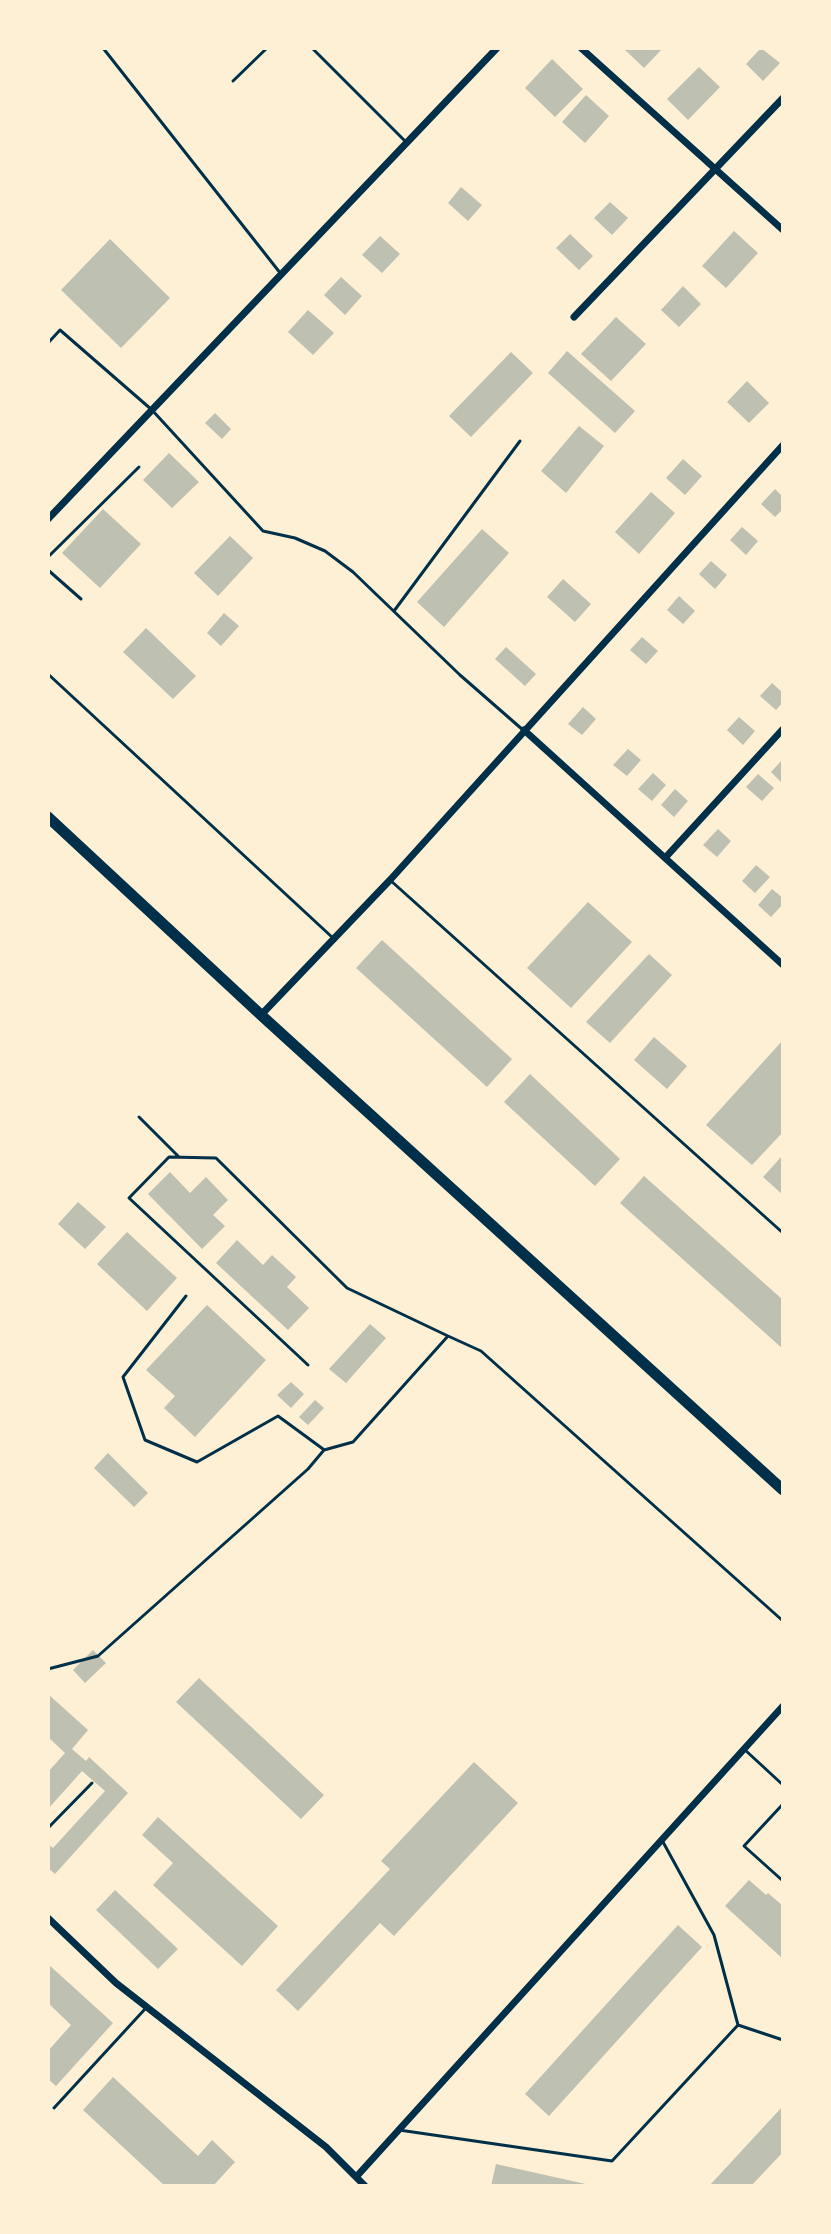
<!DOCTYPE html>
<html>
<head>
<meta charset="utf-8">
<style>
	body { margin:0 }
	#map { position:relative; width:831px; height:2234px; overflow:hidden; background:#fdf0d5; font-family:"Sofia Sans Condensed",sans-serif }
	canvas { display:block }
	.frame { position:absolute; inset:0; border:50px solid #fdf0d5; pointer-events:none }
</style>
</head>
<body>
<div id="map">
<canvas width="831" height="2234"></canvas>
<div class="frame"></div>
</div>
<script>
const g = document.querySelector('canvas').getContext('2d');
g.lineJoin = 'round';
function paint(path, color) {
  g.fillStyle = color;
  g.fill(path, 'evenodd');
}
function shape(rows) {
  const path = new Path2D();
  for (const r of rows) {
    path.moveTo(r[0], r[1]);
    for (let i = 2; i < r.length; i += 2) path.lineTo(r[i], r[i + 1]);
  }
  return path;
}
function trace(path, color, width, dash) {
  g.strokeStyle = color;
  g.lineWidth = width;
  g.lineCap = dash ? 'butt' : 'round';
  g.setLineDash(dash || []);
  g.stroke(path);
}
const building = shape([
	[623,48,663,48,644,68],
	[761,48,780,63,763,81,746,64],
	[552,59,583,89,555,117,525,88],
	[699,67,720,87,688,120,667,99],
	[586,95,609,116,585,143,562,122],
	[461,187,482,205,468,221,448,203],
	[610,202,628,218,612,235,594,218],
	[734,231,758,253,726,288,702,266],
	[570,234,593,256,579,270,556,248],
	[380,236,400,254,382,273,362,255],
	[110,239,170,298,121,348,61,290],
	[341,277,362,296,345,315,324,295],
	[683,286,701,304,679,327,661,310],
	[308,310,334,333,313,355,288,332],
	[616,317,646,344,611,381,581,354],
	[567,351,635,411,615,433,548,373],
	[511,352,533,373,471,437,449,416],
	[747,381,769,403,749,423,727,402],
	[215,413,231,429,222,439,205,423],
	[579,426,604,446,566,493,541,471],
	[169,453,199,482,172,508,143,480],
	[683,459,702,476,685,495,666,478],
	[775,489,783,497,783,509,775,517,761,504],
	[651,492,675,513,639,554,615,532],
	[103,509,141,544,100,588,62,553],
	[742,527,758,541,746,555,730,540],
	[482,529,509,553,444,627,417,602],
	[230,536,253,558,218,596,194,573],
	[711,561,727,575,715,589,699,574],
	[563,579,591,604,575,622,547,597],
	[679,596,695,611,683,624,667,610],
	[224,613,239,626,221,646,207,633],
	[146,628,196,676,173,699,123,652],
	[642,637,658,651,646,664,630,650],
	[506,647,536,674,525,686,495,659],
	[772,683,783,693,783,702,776,710,760,696],
	[583,707,596,719,582,735,568,724],
	[739,717,755,731,743,745,727,730],
	[628,749,641,760,627,776,613,765],
	[783,759,783,784,771,772],
	[653,773,666,785,652,801,638,789],
	[758,774,774,788,762,801,746,787],
	[675,789,688,801,674,817,661,805],
	[718,829,731,841,717,857,703,845],
	[756,865,770,877,755,893,742,881],
	[772,889,783,898,783,904,771,917,758,905],
	[588,902,632,942,571,1008,527,968],
	[382,940,512,1059,487,1087,356,968],
	[649,954,672,975,610,1043,586,1022],
	[654,1037,687,1066,667,1089,634,1060],
	[783,1040,783,1132,752,1165,706,1125],
	[530,1074,620,1159,595,1186,504,1102],
	[783,1155,783,1195,763,1177],
	[170,1172,190,1193,206,1177,228,1200,213,1215,225,1226,202,1249,148,1194],
	[644,1176,783,1300,783,1349,620,1203],
	[78,1202,106,1227,85,1249,58,1224],
	[127,1232,177,1278,147,1311,97,1264],
	[237,1240,263,1265,272,1255,296,1277,287,1287,309,1308,288,1330,216,1263],
	[207,1305,266,1360,195,1437,164,1408,175,1396,146,1370],
	[370,1324,386,1338,346,1383,329,1369],
	[291,1382,304,1394,291,1408,277,1395],
	[315,1400,324,1408,308,1425,299,1417],
	[108,1453,148,1493,134,1507,94,1468],
	[93,1650,106,1663,85,1683,73,1670],
	[199,1678,324,1795,301,1819,176,1702],
	[48,1694,88,1730,72,1749,86,1761,89,1757,128,1793,55,1874,48,1868,48,1844,53,1848,105,1791,82,1771,48,1809,48,1772,65,1753,48,1737],
	[474,1762,518,1803,394,1936,380,1923,298,2011,276,1990,390,1869,381,1861],
	[158,1817,278,1926,242,1966,153,1885,173,1863,142,1835],
	[749,1880,766,1895,768,1893,783,1906,783,1959,725,1906],
	[115,1890,178,1949,158,1969,96,1910],
	[678,1925,702,1947,549,2116,525,2094],
	[48,1964,113,2023,56,2086,48,2079,48,2051,71,2025,48,2003],
	[113,2077,198,2156,212,2140,235,2162,213,2186,165,2186,83,2110],
	[783,2106,783,2152,751,2186,709,2186],
	[496,2164,590,2185,590,2186,491,2186]
]);
const service = shape([
	[103,48,281,274],
	[312,48,407,143],
	[233,81,267,48],
	[48,343,60,330,152,410,263,531,295,538,325,551,353,572,460,675,523,730],
	[48,557,139,467],
	[48,570,81,599],
	[394,611,520,441],
	[48,674,333,938],
	[390,880,783,1233],
	[139,1117,179,1157],
	[186,1296,123,1377,145,1440,197,1462,278,1416,323,1449],
	[308,1365,129,1198,169,1157,216,1158,347,1288,448,1336],
	[48,1669,98,1656,308,1469,324,1450,353,1442,448,1336,481,1351,783,1621],
	[744,1749,783,1785],
	[783,1804,744,1846,783,1881],
	[48,1828,92,1783],
	[738,2025,783,2040],
	[54,2108,145,2009],
	[399,2130,612,2161,738,2025,714,1935,663,1842]
]);
const minor = shape([
	[581,48,783,230],
	[574,317,783,98],
	[48,519,497,48],
	[524,730,783,965],
	[665,858,783,729],
	[261,1015,390,880,783,445],
	[48,1918,116,1983,326,2147,365,2186],
	[357,2176,783,1706]
]);
const trunk = shape([
	[48,817,261,1015,783,1490]
]);
paint(building, '#bec0b2');
trace(service, '#003049', 3);
trace(minor, '#003049', 7);
trace(trunk, '#003049', 11);
</script>
</body>
</html>
